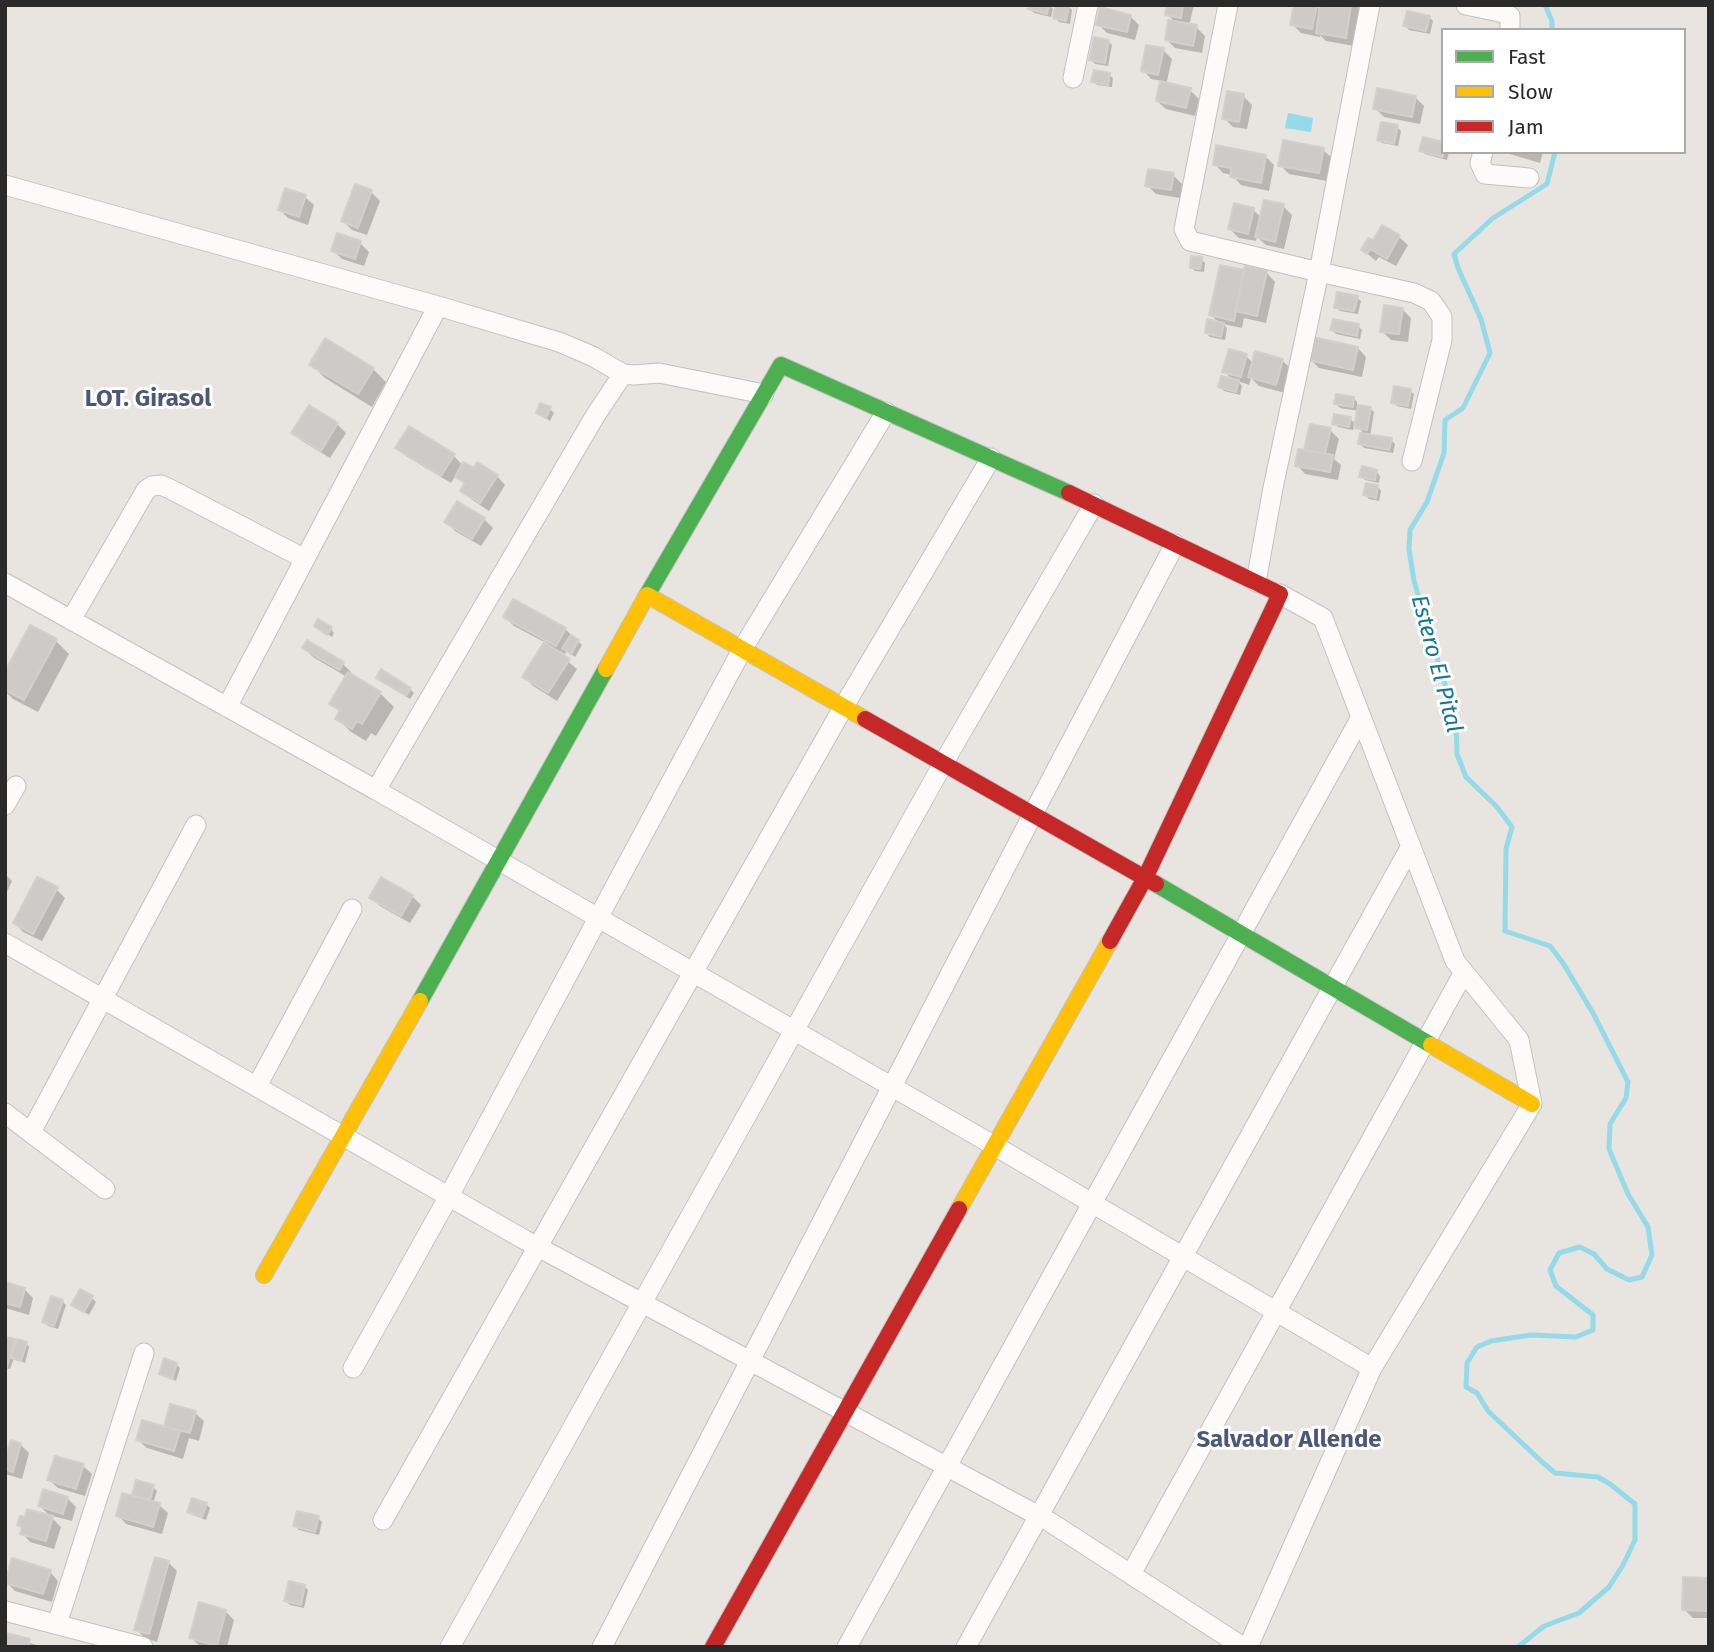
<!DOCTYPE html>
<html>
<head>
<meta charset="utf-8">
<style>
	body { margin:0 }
	#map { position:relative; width:1714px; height:1652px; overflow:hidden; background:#e8e4e0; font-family:"Fira Sans",sans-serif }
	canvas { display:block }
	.frame { position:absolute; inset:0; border:7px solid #2a2a2a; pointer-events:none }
	.legend { position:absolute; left:1441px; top:28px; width:245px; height:126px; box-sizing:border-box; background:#fff; border:2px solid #aaa; margin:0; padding:9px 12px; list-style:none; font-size:21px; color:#2a2a2a }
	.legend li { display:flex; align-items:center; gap:14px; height:35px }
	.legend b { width:35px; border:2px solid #aaa }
</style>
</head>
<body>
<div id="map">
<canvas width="1714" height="1652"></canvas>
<div class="frame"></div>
<ul class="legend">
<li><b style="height:9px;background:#4caf50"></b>Fast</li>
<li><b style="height:9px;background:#ffc107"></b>Slow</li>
<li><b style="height:9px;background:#c62828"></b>Jam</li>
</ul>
</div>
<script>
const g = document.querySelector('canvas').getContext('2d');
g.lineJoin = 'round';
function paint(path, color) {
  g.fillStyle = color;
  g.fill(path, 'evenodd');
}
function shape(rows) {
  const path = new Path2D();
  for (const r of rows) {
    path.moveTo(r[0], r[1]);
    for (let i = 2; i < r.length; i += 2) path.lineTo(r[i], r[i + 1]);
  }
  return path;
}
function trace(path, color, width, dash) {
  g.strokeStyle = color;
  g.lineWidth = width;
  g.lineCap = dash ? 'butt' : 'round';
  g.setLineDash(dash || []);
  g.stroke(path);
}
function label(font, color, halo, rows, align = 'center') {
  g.font = font + ' "Fira Sans",sans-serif';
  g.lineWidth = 6;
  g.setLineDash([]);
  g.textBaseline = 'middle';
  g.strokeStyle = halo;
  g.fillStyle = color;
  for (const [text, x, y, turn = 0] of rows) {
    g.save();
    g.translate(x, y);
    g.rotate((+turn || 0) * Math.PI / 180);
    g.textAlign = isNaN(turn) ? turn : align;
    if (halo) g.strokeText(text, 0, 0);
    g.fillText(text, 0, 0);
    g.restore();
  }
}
const water = shape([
	[1288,113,1313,118,1311,132,1285,128]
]);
const shadow = shape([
	[1031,5,1049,5,1053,9,1051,17,1034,13,1030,9],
	[1169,5,1194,5,1189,26,1196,27,1205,36,1202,53,1175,48,1167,40,1176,23,1167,14],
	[1322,5,1361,5,1354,46,1326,41,1320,35,1320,37,1301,33,1292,24,1316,6,1321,11],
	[1068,6,1072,10,1070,24,1059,22,1055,18],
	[1130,16,1139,25,1135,40,1107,33,1098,24],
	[1429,17,1433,21,1430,34,1409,30,1405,26],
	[1109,42,1112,45,1108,66,1095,64,1091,60],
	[1163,50,1172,59,1166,85,1190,90,1199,99,1195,116,1166,109,1157,101,1162,81,1151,79,1143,70],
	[1109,75,1113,78,1112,87,1097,85,1093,81],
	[1243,96,1252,105,1247,129,1233,127,1224,118],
	[1415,97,1424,106,1420,124,1384,117,1375,108],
	[1397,127,1401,131,1398,146,1382,143,1378,139],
	[1323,150,1332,158,1327,181,1289,174,1280,165],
	[1421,150,1443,152,1449,152,1447,160,1425,154],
	[1503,152,1543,152,1540,163],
	[1265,156,1274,165,1269,191,1241,185,1232,175,1223,173,1215,164],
	[1173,175,1182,184,1180,198,1156,194,1147,185],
	[356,186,371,192,380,201,367,235,352,230,343,221],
	[305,197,314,205,308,225,288,218,280,210],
	[1283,206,1292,215,1284,249,1266,245,1257,237,1256,241,1239,238,1230,229,1253,210,1262,218],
	[1382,227,1399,237,1408,245,1396,266,1379,257,1376,261,1363,250,1373,242],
	[360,243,369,252,364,266,342,259,333,250],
	[1201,259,1205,263,1204,272,1195,271,1191,267],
	[1221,267,1267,273,1275,282,1266,323,1244,318,1242,328,1223,324,1227,328,1225,340,1210,337,1206,333,1219,323,1211,315],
	[1357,298,1361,301,1358,314,1340,311,1336,307],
	[1402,309,1411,318,1408,342,1391,340,1382,331],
	[1358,326,1362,330,1360,339,1336,334,1332,330],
	[1358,348,1366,357,1362,377,1319,368,1310,359],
	[1246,356,1253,363,1282,360,1291,369,1285,393,1259,386,1251,378,1249,385,1238,381,1242,386,1240,395,1224,391,1220,387,1234,381,1224,371],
	[311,364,373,369,386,382,372,407,325,378],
	[1410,391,1414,394,1411,409,1397,406,1393,402],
	[1354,398,1357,402,1357,406,1370,408,1374,412,1370,436,1391,440,1395,444,1393,453,1364,448,1360,444,1362,431,1354,425,1353,430,1338,427,1334,424,1350,418,1356,425,1359,411,1340,408,1336,404],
	[550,409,554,413,550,421,538,413],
	[337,424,346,433,330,458,302,441,294,433],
	[1330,430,1339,439,1334,459,1341,465,1338,480,1305,474,1297,465,1306,451],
	[398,448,454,456,463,466,497,476,505,485,489,511,471,499,462,491,466,485,456,475,451,483,406,456],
	[1377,472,1380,476,1379,483,1365,480,1361,476],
	[1378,487,1381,491,1379,501,1369,499,1365,495],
	[484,519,493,528,481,546,455,531,447,522],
	[505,617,565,629,582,645,575,657,567,651,565,654,556,649,555,651,577,669,557,701,533,686,524,677,546,643,514,626],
	[331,629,334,633,332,637,320,630],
	[56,641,69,654,38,712,13,699,5,691,5,675],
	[304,648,343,664,351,672,350,675,380,693,394,707,376,736,371,733,366,741,351,732,337,718,340,713,331,703,347,677,313,657],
	[382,681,410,689,414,693,410,699],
	[5,874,12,881,5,896],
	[56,889,65,898,42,941,23,932,15,923],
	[412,896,421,905,410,923,380,906,371,898],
	[5,1284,24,1289,33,1298,29,1315,5,1308],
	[92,1298,96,1302,89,1315,73,1305],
	[62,1301,66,1305,58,1329,48,1326,44,1322],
	[14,1341,17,1344,26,1343,29,1347,25,1363,14,1358,10,1369,5,1368,5,1343],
	[176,1364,180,1368,176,1381,161,1374],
	[171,1406,195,1413,204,1421,199,1441,189,1438,183,1459,147,1448,138,1440,165,1428],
	[21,1445,29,1453,22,1479,5,1474,5,1460],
	[83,1466,92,1474,85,1496,58,1488,49,1480],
	[153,1487,157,1491,153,1503,159,1505,168,1513,162,1534,126,1524,118,1515,138,1499,133,1494],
	[67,1498,76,1507,72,1521,49,1515,61,1527,54,1549,30,1542,22,1533,23,1528,19,1525,52,1518,40,1506],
	[206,1504,210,1508,206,1520,193,1515,189,1511],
	[318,1518,322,1522,319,1535,299,1530,295,1526],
	[169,1563,177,1571,157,1642,145,1638,136,1629],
	[50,1572,58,1581,52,1602,15,1591,6,1582],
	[1709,1580,1709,1618,1693,1618,1684,1609],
	[305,1587,308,1590,304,1608,290,1605,286,1601],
	[225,1611,234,1620,227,1647,201,1647,191,1638],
	[7,1635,42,1647,5,1647]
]);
const stream = shape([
	[1545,5,1552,21,1552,30],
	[1518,1647,1544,1626,1579,1613,1609,1587,1623,1565,1635,1540,1635,1504,1610,1484,1598,1477,1555,1473,1541,1461,1488,1411,1477,1393,1466,1387,1467,1363,1477,1347,1491,1341,1531,1335,1576,1337,1593,1330,1593,1315,1556,1286,1550,1270,1559,1253,1580,1247,1594,1254,1607,1269,1629,1280,1642,1277,1652,1255,1648,1227,1628,1194,1609,1149,1610,1124,1626,1098,1628,1082,1593,1013,1563,963,1550,946,1505,931,1506,849,1512,827,1497,807,1466,777,1457,754,1456,721,1414,581,1409,549,1410,530,1427,502,1444,453,1445,420,1463,408,1490,353,1481,319,1458,268,1454,254,1493,218,1547,184,1555,152]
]);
const building = shape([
	[1029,5,1049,5,1047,14,1028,9,1029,5],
	[1056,5,1069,5,1066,21,1053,18,1056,5],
	[1167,5,1183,5,1181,18,1165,15,1167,5],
	[1294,5,1317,5,1312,29,1290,25,1294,5],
	[1320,5,1351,5,1346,38,1316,33,1320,5],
	[1100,7,1131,15,1127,32,1096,25,1100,7],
	[1407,11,1430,16,1426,31,1403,26,1407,11],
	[1168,20,1197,25,1193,46,1165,40,1168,20],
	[1094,37,1109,40,1105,63,1089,60,1094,37],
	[1146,45,1164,48,1158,75,1141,71,1146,45],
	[1094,70,1110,73,1108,85,1091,82,1094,70],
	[1160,81,1191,88,1186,108,1156,101,1160,81],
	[1377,88,1416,96,1412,117,1373,109,1377,88],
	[1227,91,1244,94,1239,122,1222,119,1227,91],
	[1381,122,1398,125,1394,144,1377,140,1381,122],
	[1423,137,1443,142,1443,157,1419,151,1423,137],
	[1283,140,1324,148,1319,173,1278,166,1283,140],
	[1216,145,1266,155,1261,183,1230,177,1231,168,1213,165,1216,145],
	[1148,169,1174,173,1171,190,1145,186,1148,169],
	[355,184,372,190,358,228,341,221,355,184],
	[285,188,306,195,299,217,278,210,285,188],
	[1264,200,1284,204,1275,242,1255,237,1264,200],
	[1234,203,1254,208,1248,234,1228,229,1234,203],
	[1382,225,1400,235,1387,259,1370,249,1367,254,1361,250,1368,238,1373,240,1382,225],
	[337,233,361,241,355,259,331,251,337,233],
	[1191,256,1202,257,1200,269,1190,268,1191,256],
	[1220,265,1244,270,1234,321,1209,315,1220,265],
	[1245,266,1267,271,1257,316,1235,311,1245,266],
	[1337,292,1358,296,1354,311,1334,308,1337,292],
	[1384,305,1403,308,1399,334,1380,332,1384,305],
	[1207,319,1224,323,1221,337,1205,333,1207,319],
	[1333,319,1359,324,1357,336,1330,330,1333,319],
	[1313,337,1358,347,1353,370,1308,360,1313,337],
	[325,338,374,368,358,394,309,365,325,338],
	[1229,349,1247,354,1241,377,1222,372,1229,349],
	[1255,351,1283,359,1276,385,1248,377,1255,351],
	[1221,376,1239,380,1236,392,1218,387,1221,376],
	[1394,386,1411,389,1408,406,1391,403,1394,386],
	[1336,394,1354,397,1353,407,1334,404,1336,394],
	[540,403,551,407,546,418,536,413,540,403],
	[309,405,338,423,321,451,291,433,309,405],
	[1358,405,1371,407,1367,430,1354,428,1358,405],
	[1334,414,1351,417,1349,427,1332,424,1334,414],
	[1310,424,1331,428,1325,454,1304,450,1310,424],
	[409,426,455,454,441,476,395,448,409,426],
	[1360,433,1392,438,1389,450,1358,444,1360,433],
	[1298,449,1333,455,1330,472,1295,466,1298,449],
	[463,462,474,468,477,462,498,475,480,503,460,491,465,483,455,477,463,462],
	[1362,466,1377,470,1375,480,1359,477,1362,466],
	[1366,483,1378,485,1376,498,1363,495,1366,483],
	[457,501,485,518,472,539,444,522,457,501],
	[513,599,566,628,556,646,503,617,513,599],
	[318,619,332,627,327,635,314,626,318,619],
	[30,625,57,639,24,700,5,690,5,671,30,625],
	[571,635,579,640,571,654,562,648,571,635],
	[307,640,344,662,339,670,302,648,307,640],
	[544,642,570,659,548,693,522,677,544,642],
	[381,669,411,688,406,696,376,678,381,669],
	[348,672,381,692,362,724,357,721,352,729,335,719,340,710,329,704,348,672],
	[37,877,58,887,33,934,13,923,37,877],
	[381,877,413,895,401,916,369,898,381,877],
	[5,1282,25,1288,20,1307,5,1303,5,1282],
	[80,1289,93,1296,84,1312,71,1305,80,1289],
	[51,1296,63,1300,54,1326,42,1322,51,1296],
	[5,1337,15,1339,7,1367,5,1366,5,1337],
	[17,1339,27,1342,21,1361,11,1358,17,1339],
	[164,1358,177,1363,172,1379,159,1374,164,1358],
	[170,1404,196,1411,190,1433,164,1426,170,1404],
	[142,1420,180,1431,174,1451,136,1440,142,1420],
	[11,1440,21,1443,13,1472,5,1469,5,1458,11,1440],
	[55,1456,84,1464,76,1489,47,1480,55,1456],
	[136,1480,154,1485,150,1500,132,1495,136,1480],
	[43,1489,68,1497,63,1514,38,1506,43,1489],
	[122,1493,160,1503,153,1527,116,1516,122,1493],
	[192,1498,207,1503,202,1517,187,1512,192,1498],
	[27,1509,53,1516,46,1541,20,1534,22,1527,17,1525,20,1516,25,1517,27,1509],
	[297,1511,319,1516,315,1532,293,1526,297,1511],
	[155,1557,169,1561,149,1634,134,1630,155,1557],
	[12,1558,51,1570,43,1594,5,1583,12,1558],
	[1683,1577,1709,1578,1709,1611,1682,1610,1683,1577],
	[289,1581,305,1585,301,1605,284,1601,289,1581],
	[199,1602,226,1610,217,1646,189,1638,199,1602],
	[6,1633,30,1639,28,1647,5,1647,6,1633]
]);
const street = shape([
	[1228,5,1184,229,1190,241,1319,272,1273,488,1256,582],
	[1370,5,1319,272,1414,293,1431,301,1442,317,1442,340,1412,461],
	[1466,5,1504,13,1510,16,1510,30],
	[1073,78,1088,5],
	[1483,152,1480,163,1485,174,1529,178],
	[5,185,438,306,559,342,592,356,623,374,634,375,659,373,764,394],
	[5,583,376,790,595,416,623,374],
	[71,620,146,490,152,486,161,485,170,489,305,559],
	[227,707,438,306],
	[376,790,995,1146,1372,1368],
	[5,805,16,786],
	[5,943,525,1240,1050,1522,1243,1647],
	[257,1086,352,909],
	[5,1113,105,1189],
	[31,1132,196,825],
	[353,1368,449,1196,743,648,886,412],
	[383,1520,844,706,991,458],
	[1131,1574,1464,972],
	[5,1611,143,1647],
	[57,1624,144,1353],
	[450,1647,944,762,1094,504],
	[602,1647,1033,814,1175,544],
	[847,1647,1361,717],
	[966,1647,1411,846],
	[1248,1647,1372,1368,1532,1104,1519,1040,1455,961,1323,618,1280,594]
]);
const fast = shape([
	[647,595,781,365,1069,493],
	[1156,884,1431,1045],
	[420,1001,606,669]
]);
const slow = shape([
	[606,669,647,595,865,719],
	[1431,1045,1532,1104],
	[959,1209,1110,941],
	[264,1275,420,1001]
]);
const jam = shape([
	[1069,493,1280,594,1145,878,1156,884],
	[865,719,1145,878,1110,941],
	[713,1647,959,1209]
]);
const waterNames = [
	["Estero El Pital",1436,664,75]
];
const quarterNames = [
	["LOT. Girasol",148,399],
	["Salvador Allende",1289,1440]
];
paint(water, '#95dae8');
paint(shadow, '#0003');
trace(stream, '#95dae8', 5);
paint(building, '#cdcac7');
trace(building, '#d3d0cc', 2);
trace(street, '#c2c1c1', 21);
trace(fast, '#c2c1c1', 18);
trace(slow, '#c2c1c1', 18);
trace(jam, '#c2c1c1', 18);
trace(street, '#fcfbfa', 19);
trace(fast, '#4caf50', 16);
trace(slow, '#ffc107', 16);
trace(jam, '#c62828', 16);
label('italic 23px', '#117597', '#fff', waterNames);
label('bold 24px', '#4c587a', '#fff', quarterNames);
</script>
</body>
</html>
